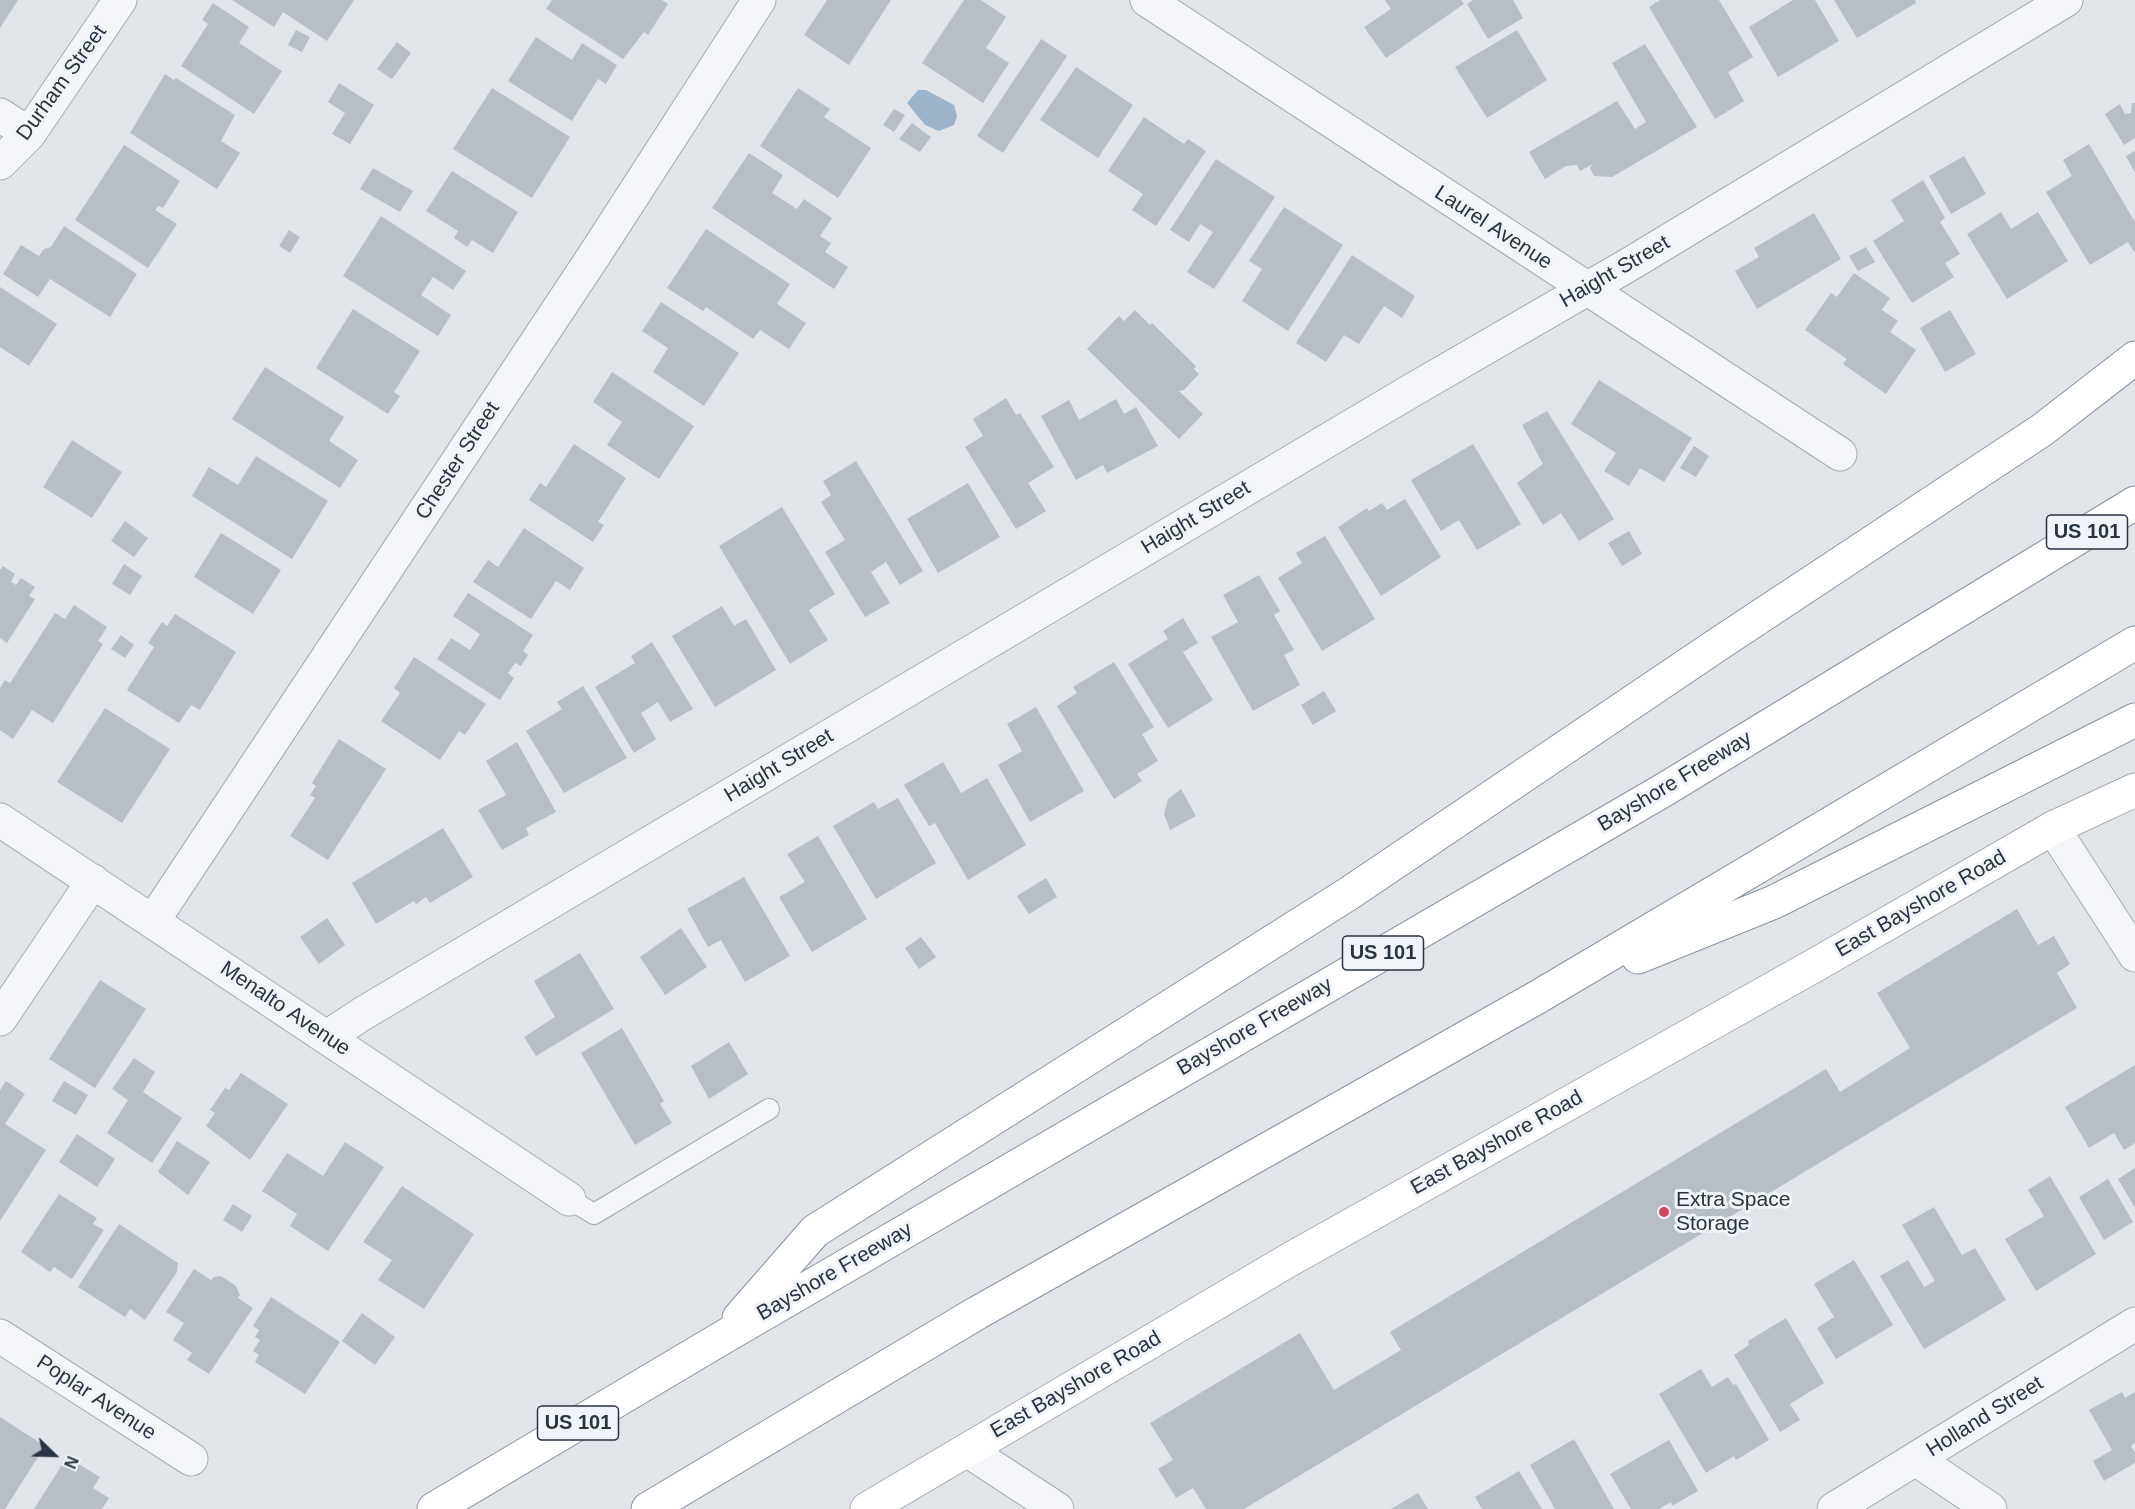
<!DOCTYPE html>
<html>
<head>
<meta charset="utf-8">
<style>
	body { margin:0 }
	#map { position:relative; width:2135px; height:1509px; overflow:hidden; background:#e1e5ea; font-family:Arial,sans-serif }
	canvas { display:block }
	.north { position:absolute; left:24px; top:1425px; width:60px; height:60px; -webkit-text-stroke:4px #f0f3f7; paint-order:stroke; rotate:113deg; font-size:16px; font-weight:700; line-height:24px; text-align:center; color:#293341 }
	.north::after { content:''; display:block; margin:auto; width:21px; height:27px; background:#293341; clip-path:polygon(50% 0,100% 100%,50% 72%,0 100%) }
</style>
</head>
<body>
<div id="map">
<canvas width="2135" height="1509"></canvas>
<div class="north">N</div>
</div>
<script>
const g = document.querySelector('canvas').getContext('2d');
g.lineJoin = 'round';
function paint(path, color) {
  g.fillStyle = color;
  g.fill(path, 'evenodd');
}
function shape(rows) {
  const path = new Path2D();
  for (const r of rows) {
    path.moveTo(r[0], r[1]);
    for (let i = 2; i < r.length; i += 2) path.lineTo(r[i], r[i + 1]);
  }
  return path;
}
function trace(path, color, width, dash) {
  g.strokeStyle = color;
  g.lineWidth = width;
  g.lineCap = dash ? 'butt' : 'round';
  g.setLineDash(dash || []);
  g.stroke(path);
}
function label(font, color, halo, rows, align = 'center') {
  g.font = font + ' Arial,sans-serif';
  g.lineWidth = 6;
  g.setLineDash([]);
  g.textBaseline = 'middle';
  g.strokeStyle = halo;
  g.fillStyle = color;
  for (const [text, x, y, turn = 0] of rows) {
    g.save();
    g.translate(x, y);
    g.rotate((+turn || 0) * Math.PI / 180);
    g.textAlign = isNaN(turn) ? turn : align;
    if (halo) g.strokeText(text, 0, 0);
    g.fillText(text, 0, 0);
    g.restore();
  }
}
const water = shape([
	[918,90,926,90,954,105,957,116,954,125,939,131,925,125,907,103]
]);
const building = shape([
	[0,0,18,0,0,28],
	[232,0,354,0,327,41,283,12,274,27],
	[552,0,662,0,668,4,648,35,644,32,623,59,546,9],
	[827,0,891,0,849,65,804,35],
	[964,0,981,0,1006,17,986,48,1009,63,983,103,922,63],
	[1385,0,1461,0,1464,4,1386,58,1364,27,1391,9],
	[1473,0,1513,0,1523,18,1488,39,1467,4],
	[1660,0,1719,0,1753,57,1728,72,1744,101,1715,119,1649,7],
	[1793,0,1815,0,1839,41,1778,77,1749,27],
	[1834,0,1915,0,1916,3,1857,38],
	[213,3,249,27,239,43,282,71,254,114,181,66,208,24,202,20],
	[296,30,310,37,302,52,288,45],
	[1517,30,1547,80,1487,118,1455,67],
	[536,37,572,60,582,43,617,65,606,84,598,79,572,121,508,81],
	[1041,39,1067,56,1003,153,977,136],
	[397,42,411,53,392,79,377,69],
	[1645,44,1697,127,1612,177,1594,176,1590,168,1593,164,1580,171,1577,165,1566,166,1545,179,1529,152,1617,101,1635,129,1646,122,1612,63],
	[1076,67,1133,105,1098,158,1040,120],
	[165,74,174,80,176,78,235,115,221,141,240,153,217,189,130,133],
	[339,83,374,105,350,144,332,134,345,113,328,102],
	[492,88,570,137,532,198,453,149],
	[798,88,830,109,824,117,871,148,838,198,760,146],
	[2132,103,2135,103,2135,138,2124,145,2105,114,2120,104,2125,114,2131,113],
	[894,109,905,115,894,132,883,125],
	[1144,117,1184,144,1188,139,1206,151,1156,226,1132,210,1143,194,1108,171],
	[912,123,931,137,920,152,899,139],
	[2089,144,2135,222,2135,253,2128,242,2090,265,2046,192,2072,176,2063,160],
	[124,145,180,181,163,208,158,206,155,210,177,224,148,268,75,220],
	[2135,151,2135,173,2126,156],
	[749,153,783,175,772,193,797,209,804,199,832,218,820,236,831,243,825,252,848,267,834,289,712,208],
	[1964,156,1986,194,1951,214,1929,176],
	[1216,159,1275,197,1214,289,1187,272,1213,232,1200,224,1189,242,1170,230],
	[373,168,413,191,400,212,360,189],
	[452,171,518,212,493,253,472,240,467,247,454,238,458,231,426,211],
	[1923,180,1945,218,1940,222,1960,254,1945,263,1954,277,1912,303,1873,241,1904,221,1891,200],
	[1284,207,1343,245,1288,331,1242,301,1262,269,1249,261],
	[2001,212,2011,229,2038,212,2068,261,2007,299,1967,234],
	[1814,213,1841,259,1757,309,1735,271,1759,257,1754,248],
	[381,216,466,271,453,290,433,277,421,295,451,315,438,336,343,276],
	[64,226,137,274,110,317,50,279,38,297,3,274,21,245,39,256,44,249,51,247],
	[706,229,790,284,777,304,806,323,789,349,760,330,753,339,706,307,703,311,667,288],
	[289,230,300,237,290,253,279,246],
	[1866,247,1875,262,1858,271,1849,256],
	[1352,255,1415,296,1402,318,1384,306,1359,344,1344,335,1326,362,1296,343],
	[1854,273,1890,298,1882,310,1898,321,1890,332,1916,350,1886,394,1843,364,1847,359,1805,330,1831,293,1837,297],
	[0,287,57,324,29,366,0,347],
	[661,302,739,353,704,406,653,372,668,348,642,331],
	[353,309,420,351,394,392,400,396,388,414,316,368],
	[1135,310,1150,325,1152,323,1196,366,1194,369,1199,374,1184,390,1179,391,1203,414,1179,439,1087,349,1119,316,1124,321],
	[1950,310,1976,354,1945,372,1920,328],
	[265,367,344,417,329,441,358,460,340,488,232,419],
	[612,372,694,426,659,479,607,445,622,422,593,402],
	[1599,380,1692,438,1664,482,1640,468,1629,486,1604,471,1616,453,1571,424],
	[1006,398,1016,415,1020,413,1054,467,1028,483,1046,511,1016,529,965,447,983,436,973,419],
	[1116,399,1124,414,1136,407,1158,446,1107,473,1103,465,1076,480,1041,416,1069,400,1079,420],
	[1547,411,1614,519,1579,541,1561,513,1543,525,1517,483,1543,464,1522,425],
	[72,440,122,472,92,518,43,487],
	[574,444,626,478,598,522,604,525,593,542,529,500,540,483,546,487],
	[1473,444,1521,524,1477,550,1459,520,1441,531,1411,480],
	[1694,446,1709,456,1696,477,1680,468],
	[256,456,328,501,292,559,192,496,209,467,238,485],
	[856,461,923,571,900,585,886,562,871,572,890,603,865,617,825,552,845,540,821,502,831,495,823,481],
	[968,483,1000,537,938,573,907,519],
	[1405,499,1441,557,1381,596,1338,527,1367,508,1369,511,1382,503,1387,510],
	[782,507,835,594,809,610,828,640,790,664,719,546],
	[125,521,148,538,134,557,111,541],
	[524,528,584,568,570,590,556,581,531,619,473,582,488,560,498,567],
	[1629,531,1642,554,1622,566,1608,543],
	[221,533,281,570,253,614,194,577],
	[1325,536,1375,619,1322,651,1278,578,1302,563,1296,553],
	[124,564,142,576,130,595,112,584],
	[3,566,15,574,11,582,16,585,21,578,35,587,29,596,35,599,7,643,0,638,0,570],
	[1259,575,1280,611,1274,615,1294,650,1284,655,1300,685,1253,711,1211,637,1238,622,1223,595],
	[468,593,533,635,523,651,528,655,521,666,515,663,508,673,514,678,500,700,437,659,451,638,470,650,480,634,453,616],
	[74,605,107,627,98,641,103,644,53,723,32,710,13,739,0,730,0,688,5,680,10,683,55,613,65,619],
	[722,606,734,626,746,619,776,670,715,707,672,636],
	[175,614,236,652,200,710,191,705,179,723,127,690,154,647,148,643,162,622,167,626],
	[1183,618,1198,643,1183,652,1213,700,1168,728,1128,664,1168,639,1163,631],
	[121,635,134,645,125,658,111,649],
	[652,642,693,709,670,722,658,702,641,713,656,739,634,753,595,687,635,663,631,656],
	[414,657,486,704,465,735,459,731,440,760,381,721,400,693,394,688],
	[1114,662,1154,727,1142,734,1158,761,1137,774,1142,781,1114,799,1057,706,1077,693,1073,687],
	[583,686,627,758,564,793,526,731,562,709,557,702],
	[1324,691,1336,711,1313,725,1301,705],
	[1036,707,1084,791,1030,822,998,765,1022,751,1007,724],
	[105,708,170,749,122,823,57,782],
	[339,739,386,769,328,860,290,836,315,798,310,795,316,786,312,783],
	[517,742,556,812,526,828,529,835,502,850,478,810,506,795,486,761],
	[943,762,961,793,987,778,1026,845,968,880,935,823,929,826,904,785],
	[1181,789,1196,816,1170,830,1164,814,1168,799],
	[898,798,936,863,876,899,833,826,874,802,878,809],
	[443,828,473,877,430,903,426,897,416,904,414,901,376,924,352,883],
	[818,836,867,919,812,952,779,897,805,882,787,854],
	[744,877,790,956,745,982,721,940,708,947,687,909],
	[1046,878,1057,897,1029,914,1017,896],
	[2017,909,2038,945,2054,936,2070,964,2057,973,2077,1008,1244,1509,1206,1509,1193,1488,1176,1498,1158,1469,1173,1460,1150,1423,1300,1333,1334,1390,1401,1350,1390,1332,1826,1069,1840,1092,1910,1048,1877,993],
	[327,918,345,945,319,964,300,937],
	[681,928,707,967,665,995,640,957],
	[921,937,936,957,919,969,905,948],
	[580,953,614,1009,536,1056,524,1037,555,1017,534,981],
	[100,980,146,1009,95,1088,49,1059],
	[622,1028,664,1101,660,1104,672,1123,635,1145,581,1053],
	[729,1042,748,1074,709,1099,691,1066],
	[134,1058,155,1072,143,1092,182,1118,152,1163,107,1133,128,1100,112,1089],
	[2135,1065,2135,1143,2124,1150,2114,1133,2089,1148,2065,1107],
	[241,1073,288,1104,250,1160,206,1126,215,1113,210,1110,225,1088,229,1090],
	[6,1081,25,1094,5,1124,46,1150,0,1221,0,1090],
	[64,1081,88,1095,76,1115,52,1101],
	[77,1134,115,1159,97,1187,59,1162],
	[177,1141,210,1162,188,1195,158,1172],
	[345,1142,384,1167,328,1251,290,1226,297,1214,262,1191,287,1153,323,1176],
	[2135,1168,2135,1208,2118,1179],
	[2050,1176,2096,1254,2036,1291,2005,1239,2044,1216,2028,1190],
	[2108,1179,2133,1222,2104,1240,2079,1197],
	[402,1186,474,1234,424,1309,378,1280,392,1260,363,1242],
	[59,1194,97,1218,93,1224,104,1230,72,1279,54,1267,50,1272,21,1252],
	[233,1204,252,1216,242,1232,223,1220],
	[1934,1207,1962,1255,1975,1248,2006,1300,1924,1349,1880,1276,1908,1260,1924,1287,1935,1281,1902,1225],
	[119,1224,178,1263,177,1272,145,1320,130,1309,125,1317,78,1287],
	[1854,1260,1893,1325,1836,1359,1817,1328,1834,1317,1814,1284],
	[194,1269,211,1280,214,1277,221,1276,236,1286,240,1295,238,1298,253,1308,209,1374,187,1360,192,1353,173,1340,184,1323,166,1312],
	[271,1297,340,1342,305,1394,255,1362,259,1355,253,1351,260,1340,255,1337,259,1330,253,1326],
	[362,1313,395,1337,375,1365,342,1341],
	[1786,1318,1824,1383,1790,1404,1800,1420,1780,1432,1734,1355,1749,1345,1748,1341],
	[1701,1369,1712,1387,1728,1377,1733,1385,1736,1384,1769,1440,1736,1460,1734,1456,1706,1473,1659,1394],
	[2122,1392,2125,1398,2135,1392,2135,1443,2131,1446,2135,1453,2135,1463,2104,1481,2093,1461,2112,1450,2089,1410],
	[0,1417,45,1446,5,1509,0,1509],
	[1574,1439,1614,1509,1555,1509,1530,1465],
	[1669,1440,1698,1491,1672,1506,1671,1502,1659,1509,1631,1509,1610,1474],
	[67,1457,100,1477,93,1488,109,1498,102,1509,34,1509],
	[1519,1471,1542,1509,1482,1509,1475,1497],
	[1418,1493,1428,1509,1391,1509]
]);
const lane = shape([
	[569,1199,594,1214,769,1109]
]);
const street = shape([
	[1147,0,1840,454],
	[0,115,29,134],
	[0,163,29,134,120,0],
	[0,820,569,1199],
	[2053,828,2135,955],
	[153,921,597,251,759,0],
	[0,1019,93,881],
	[327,1037,362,1014,1409,392,1630,264,2066,0],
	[0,1336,191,1459],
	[967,1450,1057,1509],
	[1917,1460,1990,1509],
	[1834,1509,2135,1324]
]);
const secondary = shape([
	[867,1509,1289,1260,1817,964,2053,828,2135,790]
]);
const highway = shape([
	[1638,957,1774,902,2135,720],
	[739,1318,815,1231,1348,894,1720,643,2042,430,2135,358],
	[434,1509,722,1338,1662,791,2135,503],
	[648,1509,977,1313,1536,998,2135,643]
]);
const markers = [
	[1664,1212,6,"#cf455f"]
];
const shields = [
	[2087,532,81],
	[1383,953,81],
	[578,1423,81]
];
const shieldNames = [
	["US 101",2087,532],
	["US 101",1383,953],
	["US 101",578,1423]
];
const streetNames = [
	["Durham Street",62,83,-54],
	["Laurel Avenue",1493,228,33],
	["Haight Street",1615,272,-30],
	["Chester Street",458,461,-57],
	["Haight Street",1196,518,-31],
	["Haight Street",779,766,-31],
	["Bayshore Freeway",1675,782,-31],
	["East Bayshore Road",1921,904,-30],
	["Menalto Avenue",285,1009,34],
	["Bayshore Freeway",1255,1027,-30],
	["East Bayshore Road",1497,1143,-29],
	["Bayshore Freeway",835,1272,-30],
	["East Bayshore Road",1076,1385,-30],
	["Poplar Avenue",96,1398,33],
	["Holland Street",1985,1417,-32]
];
const poiNames = [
	["Extra Space",1676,1200],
	["Storage",1676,1224]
];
paint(water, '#9cb4ca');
paint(building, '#b8bec6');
trace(lane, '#a6acb4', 22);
trace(street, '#a6acb4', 35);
trace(secondary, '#a6acb4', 35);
trace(highway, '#8892a0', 35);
trace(lane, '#f4f5f8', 20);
trace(street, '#f4f5f8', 33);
trace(secondary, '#fff', 33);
trace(highway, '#fff', 33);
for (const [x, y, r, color] of markers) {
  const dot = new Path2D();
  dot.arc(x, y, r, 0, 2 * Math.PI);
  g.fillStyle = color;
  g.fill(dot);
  trace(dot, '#f0f3f7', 2);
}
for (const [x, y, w] of shields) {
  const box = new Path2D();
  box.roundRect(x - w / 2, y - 17, w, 34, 4.5);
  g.fillStyle = '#f0f3f7';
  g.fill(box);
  trace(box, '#293341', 1.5);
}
label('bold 20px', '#293341', null, shieldNames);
label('21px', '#293341', '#f0f3f7', streetNames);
label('21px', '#293341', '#f0f3f7', poiNames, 'left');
</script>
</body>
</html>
